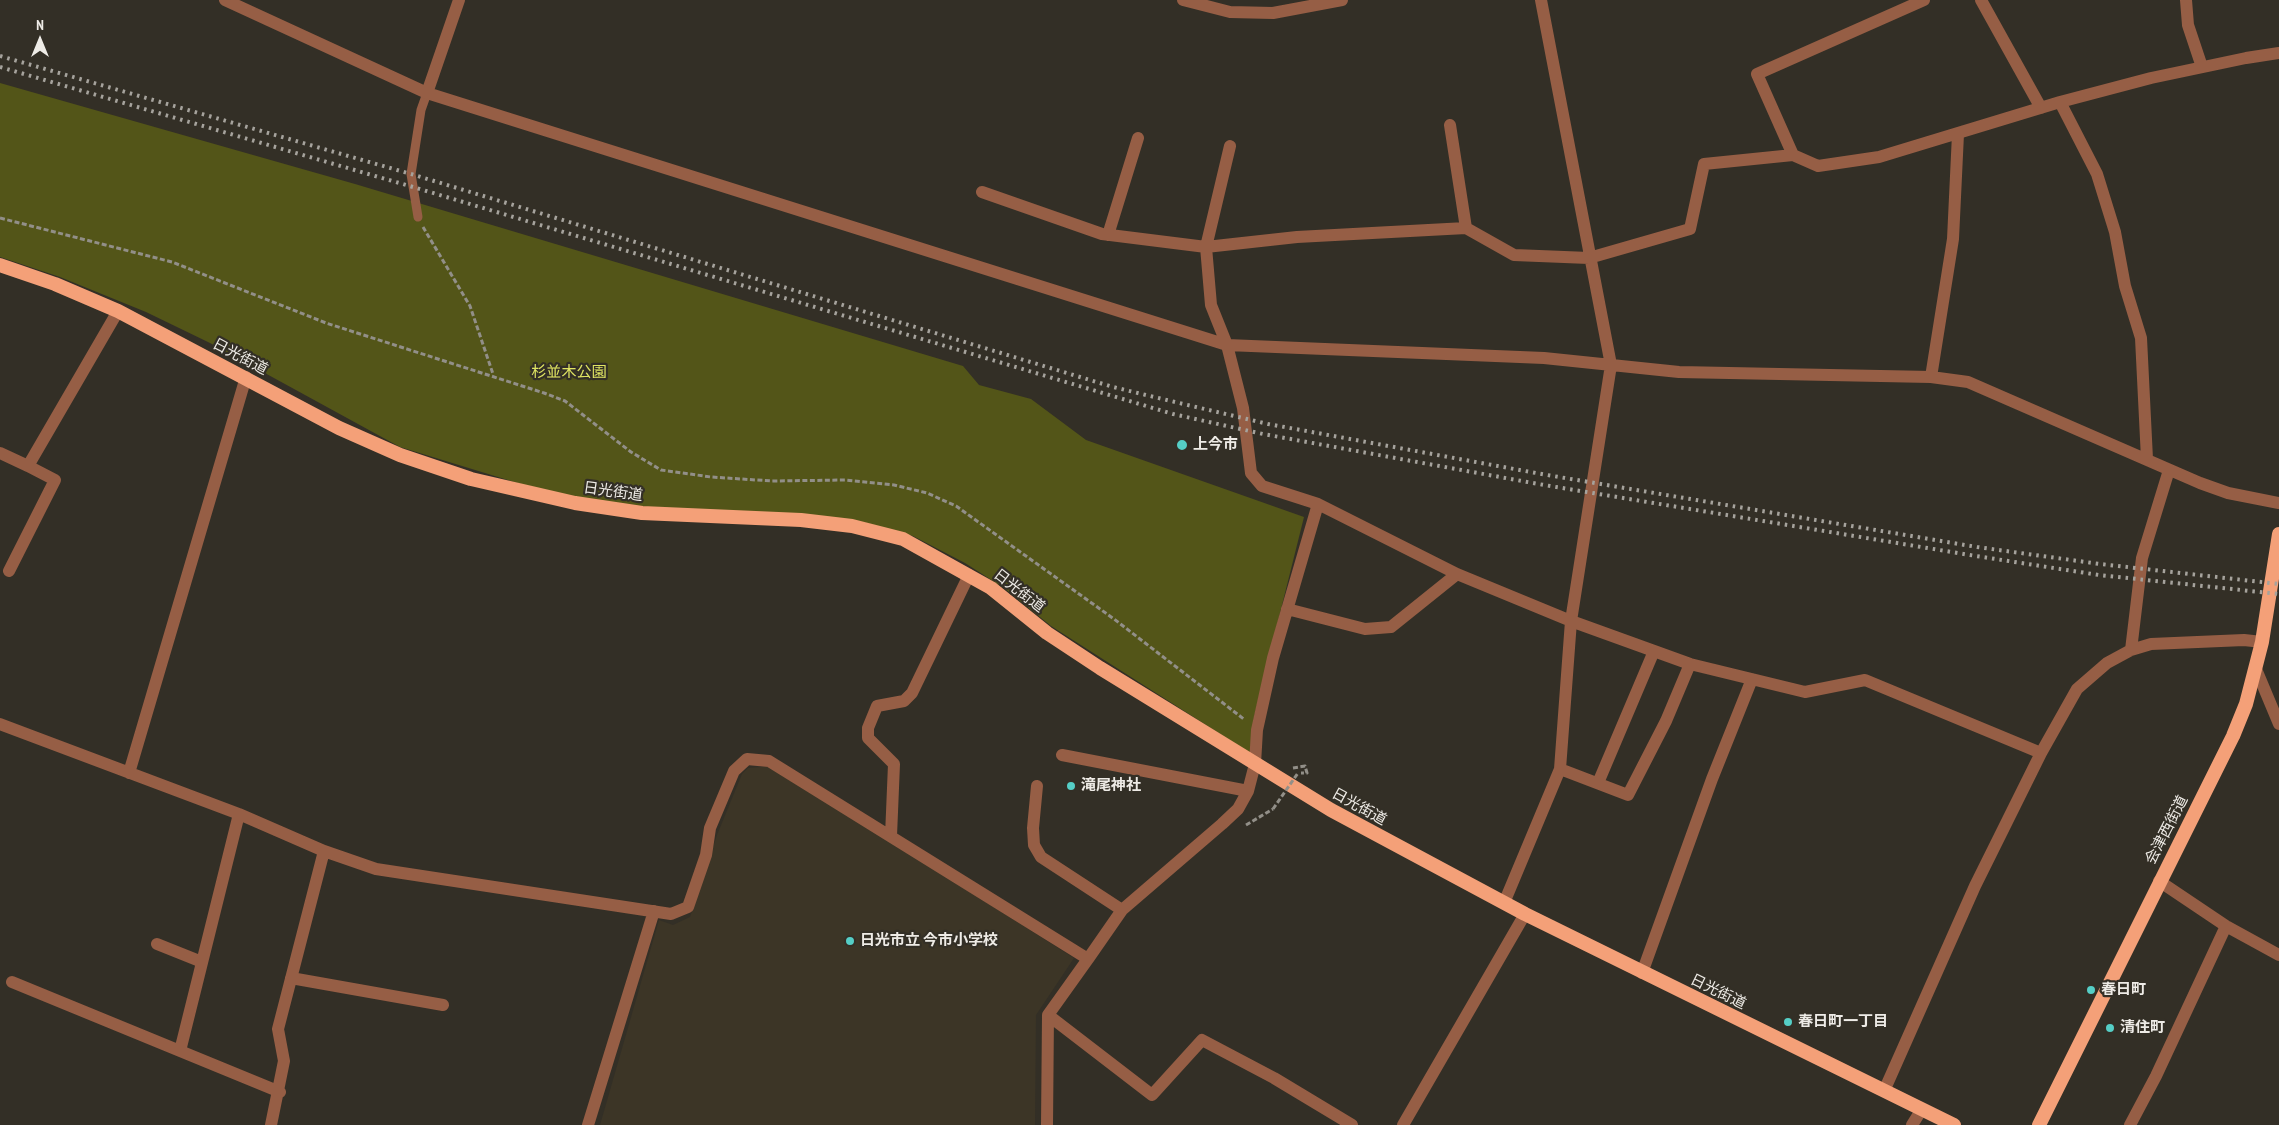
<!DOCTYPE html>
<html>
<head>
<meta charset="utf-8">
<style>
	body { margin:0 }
	#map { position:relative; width:2279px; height:1125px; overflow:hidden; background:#332f26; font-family:"PT Sans Narrow",sans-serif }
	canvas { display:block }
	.north { position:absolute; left:15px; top:15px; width:50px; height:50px; -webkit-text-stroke:4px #332f26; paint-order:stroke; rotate:0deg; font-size:14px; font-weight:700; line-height:20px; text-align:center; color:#eeebe6 }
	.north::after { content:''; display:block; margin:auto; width:18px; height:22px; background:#eeebe6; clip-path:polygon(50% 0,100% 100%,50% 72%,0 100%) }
</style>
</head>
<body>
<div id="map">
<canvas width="2279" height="1125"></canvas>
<div class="north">N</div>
</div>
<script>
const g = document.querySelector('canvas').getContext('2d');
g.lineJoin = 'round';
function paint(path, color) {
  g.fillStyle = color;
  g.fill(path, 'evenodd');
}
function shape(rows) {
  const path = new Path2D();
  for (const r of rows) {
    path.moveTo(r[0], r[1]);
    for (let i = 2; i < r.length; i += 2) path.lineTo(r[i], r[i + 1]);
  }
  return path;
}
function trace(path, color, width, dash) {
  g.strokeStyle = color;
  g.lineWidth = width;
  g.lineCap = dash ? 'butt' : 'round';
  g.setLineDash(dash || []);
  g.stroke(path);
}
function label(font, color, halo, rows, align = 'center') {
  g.font = font + ' "PT Sans Narrow","Noto Sans JP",sans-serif';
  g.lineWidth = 4.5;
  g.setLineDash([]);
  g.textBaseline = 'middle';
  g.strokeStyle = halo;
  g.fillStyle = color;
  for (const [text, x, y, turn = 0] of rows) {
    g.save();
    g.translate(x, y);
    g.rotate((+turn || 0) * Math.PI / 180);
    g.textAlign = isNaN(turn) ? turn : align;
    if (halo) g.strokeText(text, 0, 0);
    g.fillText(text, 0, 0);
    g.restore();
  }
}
const built = shape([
	[772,766,1074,958,1036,1015,1035,1125,600,1125,659,920,673,925,690,917,717,835,742,774,748,768]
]);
const green = shape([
	[0,83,355,184,963,366,979,385,1031,399,1086,440,1304,517,1254,717,1250,753,1051,626,1004,588,965,563,913,536,863,522,642,510,547,492,400,447,210,343,146,312,60,277,0,257]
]);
const path = shape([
	[0,218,172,262,326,323,544,393,565,401,631,452,661,470,711,477,772,481,845,480,894,485,927,493,956,506,1114,619,1245,720],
	[423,227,470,306,493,374],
	[1293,768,1305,766,1307,773,1301,773],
	[1246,825,1273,809]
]);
const service = shape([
	[418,217,411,174,421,110,427,93]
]);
const minor = shape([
	[225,0,427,93,1227,345,1544,358,1679,372,1931,377,1968,382,2200,483,2228,493,2279,503],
	[1183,0,1230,12,1273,13,1342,0],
	[1981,0,2041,108],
	[2186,0,2188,25,2202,67],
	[427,93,459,0],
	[2060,102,2097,174,2115,232,2125,286,2141,338,2147,459],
	[1230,146,1206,247,1211,305,1227,345,1243,408,1251,473,1262,486,1318,504,1457,574,1571,621,1690,664,1805,692,1865,680,2041,753],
	[1793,155,1757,74,1924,0],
	[982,192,1102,234,1206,247,1297,237,1466,228,1450,125],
	[1466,228,1514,255,1589,258,1690,229,1704,164,1793,155,1818,166,1879,157,2060,102,2151,78,2246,58,2279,53],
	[1108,235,1138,138],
	[1931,377,1953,239,1958,134],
	[0,453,28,466,118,311],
	[9,571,55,480,28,466],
	[1287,609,1365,629,1391,627,1457,574],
	[2131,650,2142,558,2169,470],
	[2256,669,2279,724],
	[0,724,239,814,324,851,376,869,671,914,688,907,706,855,710,828,734,771,747,759,769,761,1088,959,1122,910,1222,824,1238,809,1248,791,1255,764,1257,730,1273,658,1318,504],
	[1062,755,1248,791],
	[1560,769,1628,795,1666,721,1690,664],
	[129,773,246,377],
	[1598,783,1654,651],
	[1037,786,1033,828,1034,845,1041,857,1122,910],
	[891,836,894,764,868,738,868,728,877,706,904,701,912,693,969,575],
	[2159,881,2226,926,2279,955],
	[1504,903,1560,769,1571,621,1611,365,1541,0],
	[157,944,202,962],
	[1642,973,1712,779,1752,679],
	[291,978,443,1005],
	[12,982,280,1092],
	[1048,1015,1152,1095,1202,1040,1274,1078,1352,1125],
	[180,1051,239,814],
	[1884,1091,1975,886,2041,753,2077,689,2107,663,2131,650,2151,644,2244,640,2262,642],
	[271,1125,284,1061,278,1029,324,851],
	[588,1125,654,911],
	[1047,1125,1048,1015,1088,959],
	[1403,1125,1525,914],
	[1912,1125,1922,1109],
	[2130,1125,2156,1076,2226,926]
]);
const trunk = shape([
	[0,265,55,284,118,311,339,428,400,455,471,479,575,503,642,513,801,520,852,526,903,539,991,588,1047,633,1100,668,1331,810,1525,914,1954,1125],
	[2039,1125,2233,736,2246,704,2262,642,2279,534]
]);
const rail = shape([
	[0,56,411,174,1113,387,1175,402,1268,424,1547,475,1977,547,2100,564,2279,584],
	[0,67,413,187,1173,414,1263,434,1544,485,1976,556,2099,575,2279,594]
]);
const pathBridge = shape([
	[1273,809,1298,773]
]);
const markers = [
	[1182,445,6,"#55cec6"],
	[1071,786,5,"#55cec6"],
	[850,941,5,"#55cec6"],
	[2091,990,5,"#55cec6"],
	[1788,1022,5,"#55cec6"],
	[2110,1028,5,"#55cec6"]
];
const streetNames = [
	["日光街道",240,357,28],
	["日光街道",613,492,8],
	["日光街道",1019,591,38],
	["日光街道",1359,807,29],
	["会津西街道",2167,830,-63],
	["日光街道",1718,992,26]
];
const parkNames = [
	["杉並木公園",569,373]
];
const poiNames = [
	["上今市",1193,445],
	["滝尾神社",1081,786],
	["日光市立 今市小学校",860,941],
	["春日町",2101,990],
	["春日町一丁目",1798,1022],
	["清住町",2120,1028]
];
paint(built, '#3c3526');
paint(green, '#535518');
trace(path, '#928f88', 3, [5, 2.5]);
trace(service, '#965e45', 9);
trace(minor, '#965e45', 12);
trace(trunk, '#f4a078', 14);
trace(rail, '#a6a39d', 4, [2.5, 5]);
trace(pathBridge, '#928f88', 3, [5, 2.5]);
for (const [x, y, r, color] of markers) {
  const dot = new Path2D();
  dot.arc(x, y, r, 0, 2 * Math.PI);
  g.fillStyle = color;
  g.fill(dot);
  trace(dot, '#332f26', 2);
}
label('15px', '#eeebe6', '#332f26', streetNames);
label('15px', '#e0e562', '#332f26', parkNames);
label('bold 15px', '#eeebe6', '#332f26', poiNames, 'left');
</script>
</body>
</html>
